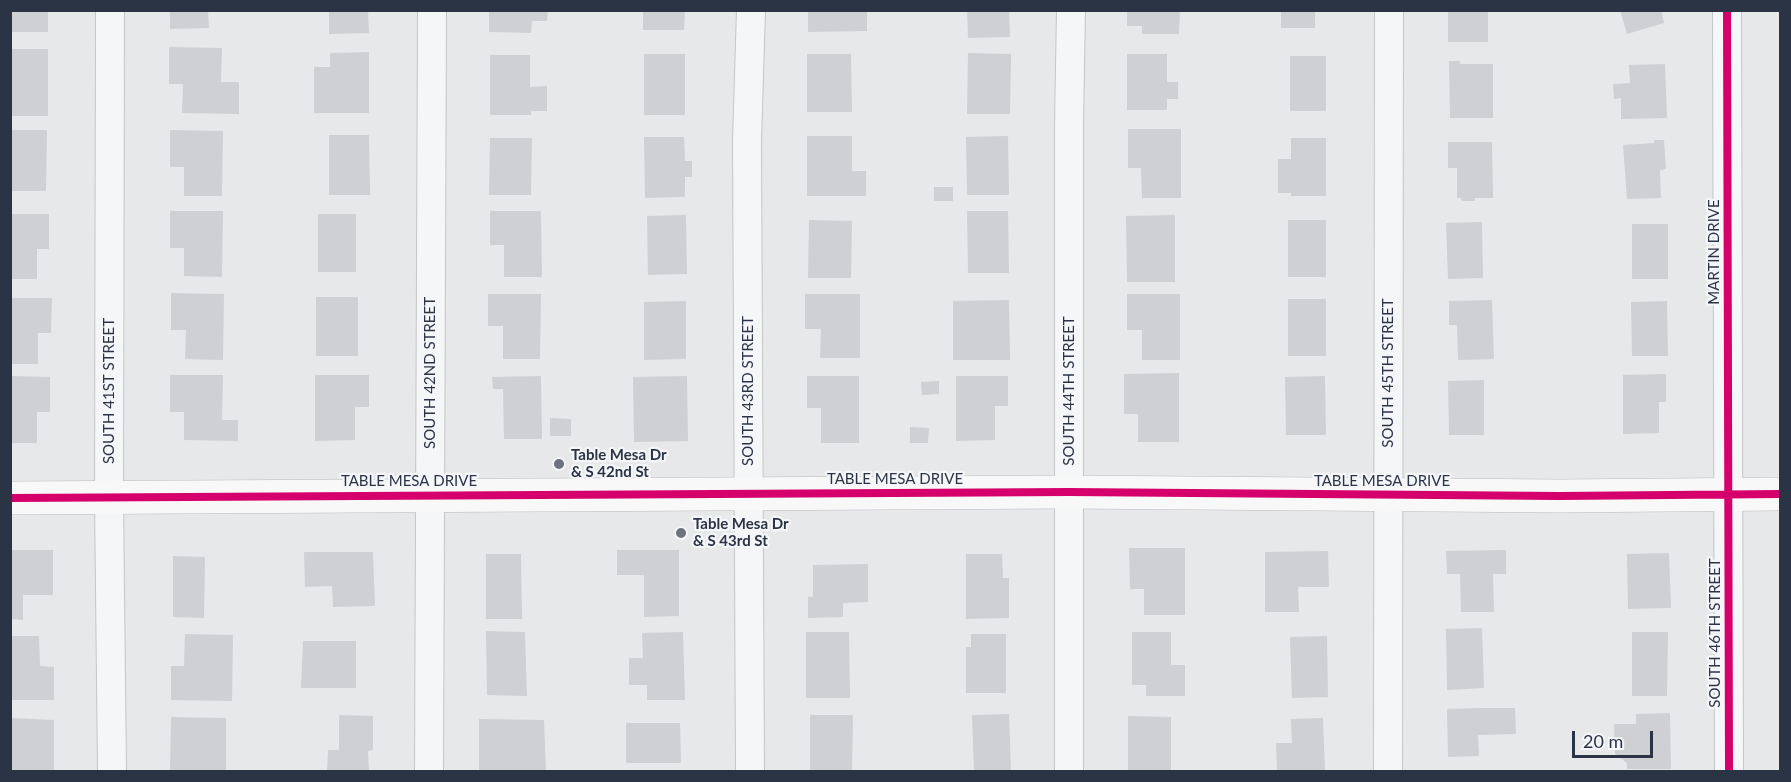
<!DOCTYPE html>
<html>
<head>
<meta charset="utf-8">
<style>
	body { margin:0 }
	#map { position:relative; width:1791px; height:782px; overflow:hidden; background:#e6e8ea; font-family:Lato,sans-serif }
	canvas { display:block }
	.frame { position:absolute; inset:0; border:12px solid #2b3445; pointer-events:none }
	.scale { position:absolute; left:1572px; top:731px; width:81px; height:27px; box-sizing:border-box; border:3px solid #2b3445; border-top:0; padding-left:8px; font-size:18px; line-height:21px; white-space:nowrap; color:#2b3445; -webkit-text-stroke:4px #f4f6f9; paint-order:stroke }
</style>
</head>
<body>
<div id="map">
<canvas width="1791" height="782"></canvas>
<div class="frame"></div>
<div class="scale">20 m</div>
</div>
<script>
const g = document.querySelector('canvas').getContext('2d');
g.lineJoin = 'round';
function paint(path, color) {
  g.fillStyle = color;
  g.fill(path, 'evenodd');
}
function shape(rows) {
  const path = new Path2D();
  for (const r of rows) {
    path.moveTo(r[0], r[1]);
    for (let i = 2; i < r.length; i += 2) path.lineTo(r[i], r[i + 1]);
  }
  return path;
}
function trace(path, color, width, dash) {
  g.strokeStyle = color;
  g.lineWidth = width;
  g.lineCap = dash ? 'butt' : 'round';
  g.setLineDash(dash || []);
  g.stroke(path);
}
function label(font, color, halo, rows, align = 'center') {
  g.font = font + ' Lato,sans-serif';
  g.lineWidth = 4.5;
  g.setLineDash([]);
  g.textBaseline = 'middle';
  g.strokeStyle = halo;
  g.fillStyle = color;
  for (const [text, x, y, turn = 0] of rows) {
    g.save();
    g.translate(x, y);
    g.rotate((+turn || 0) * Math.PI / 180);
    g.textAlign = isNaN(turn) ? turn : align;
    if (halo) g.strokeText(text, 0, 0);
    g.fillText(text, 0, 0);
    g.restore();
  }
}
const building = shape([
	[11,10,48,10,48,32,11,32],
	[170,10,208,10,209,28,170,29],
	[329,10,368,10,369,33,329,34],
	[489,10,548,10,547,21,532,21,531,33,489,32],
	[643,10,685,10,684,30,643,30],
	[808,10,867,10,867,31,808,32],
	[967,10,1009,10,1010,37,968,38],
	[1127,10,1180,10,1179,34,1142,34,1142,26,1127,26],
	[1281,10,1315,10,1315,28,1281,28],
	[1448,10,1488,10,1488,42,1448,42],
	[1620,10,1661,10,1664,23,1627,34],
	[169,47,222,48,221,82,239,82,239,114,182,113,183,84,169,84],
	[10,49,48,49,48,116,10,116],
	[369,52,369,113,314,113,314,67,330,67,330,53],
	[968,53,1011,54,1010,114,967,114],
	[644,54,685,54,685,115,644,115],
	[807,54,851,54,852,112,807,112],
	[1127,54,1167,54,1167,82,1178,82,1178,99,1167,99,1167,110,1127,110],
	[490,55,530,55,530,87,547,86,547,111,531,111,531,115,490,115],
	[1290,56,1326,56,1326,111,1290,111],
	[1449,61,1460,61,1460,64,1493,64,1493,118,1450,118],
	[1665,64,1667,118,1621,119,1621,98,1614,99,1613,84,1630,83,1629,65],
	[1128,129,1181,129,1181,198,1142,198,1141,168,1128,168],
	[10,130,47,130,46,191,10,191],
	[170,130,223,131,222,196,184,196,184,167,170,167],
	[329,135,369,135,370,195,329,195],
	[807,136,852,136,852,171,866,171,866,196,807,196],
	[1008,136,1009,195,967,195,966,137],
	[644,137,684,137,685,161,692,161,692,177,685,177,685,197,645,198],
	[490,138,532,138,531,195,489,195],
	[1291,138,1326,138,1326,196,1291,196,1291,193,1278,193,1278,159,1291,159],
	[1654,140,1664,140,1666,169,1660,170,1661,198,1627,199,1623,145,1654,143],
	[1448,142,1492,142,1493,198,1475,198,1475,201,1462,201,1461,198,1457,198,1457,168,1448,168],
	[934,187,953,187,953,201,934,201],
	[170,211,223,211,222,277,184,276,184,248,170,248],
	[490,211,541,211,542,277,504,277,504,245,490,245],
	[967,211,1008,211,1009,273,968,273],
	[10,214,49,214,49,249,37,249,37,279,10,279],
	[318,214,356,214,356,272,318,272],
	[686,215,687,274,648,275,647,216],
	[1175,215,1175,282,1127,282,1126,216],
	[809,220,852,221,851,278,808,278],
	[1288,220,1326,220,1326,277,1288,277],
	[1482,222,1483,278,1448,279,1446,223],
	[1632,224,1668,224,1668,279,1632,279],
	[171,293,224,294,223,360,185,359,186,330,171,330],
	[488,294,541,294,540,359,503,359,503,326,488,326],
	[805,294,860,294,860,358,820,358,821,329,805,329],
	[1127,294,1180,294,1180,360,1142,360,1142,330,1127,330],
	[316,297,358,297,358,356,316,356],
	[10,298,52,298,51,333,38,333,38,364,10,364],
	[1288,299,1326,299,1326,356,1288,356],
	[1009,300,1010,360,953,360,953,301],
	[1492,300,1494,359,1458,360,1457,325,1449,325,1449,301],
	[686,301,686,359,644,360,644,302],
	[1667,301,1668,356,1632,356,1631,302],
	[1179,373,1179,442,1138,442,1138,414,1124,414,1124,374],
	[1666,374,1666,402,1659,402,1659,433,1623,434,1623,375],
	[170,375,223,375,222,420,238,420,238,441,184,440,184,412,170,412],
	[315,375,369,375,369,407,355,407,355,440,315,441],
	[10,376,50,377,50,412,37,412,37,443,10,443],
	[541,376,542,439,504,439,503,389,493,389,492,377],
	[687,376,688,441,634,442,633,377],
	[807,376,859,376,859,443,821,443,821,408,807,408],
	[956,376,1008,376,1008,406,995,406,995,440,956,441],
	[1325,376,1326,435,1286,435,1285,377],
	[1484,380,1484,435,1449,435,1448,381],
	[939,381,939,394,922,395,921,382],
	[550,418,571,419,571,436,550,436],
	[910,427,929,428,928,443,910,443],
	[1129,548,1185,548,1185,615,1144,615,1144,589,1130,589],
	[10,550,53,550,53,595,23,595,23,620,10,619],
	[617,550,679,550,679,616,644,617,644,575,617,575],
	[1506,550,1506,574,1493,574,1494,612,1461,612,1460,574,1447,574,1446,551],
	[1328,551,1329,587,1298,587,1299,612,1265,612,1265,552],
	[304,552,373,552,375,606,333,607,332,586,305,587],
	[1669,553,1671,608,1628,609,1627,554],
	[486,554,521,554,522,619,486,619],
	[966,554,1002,554,1003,578,1009,578,1009,618,966,619],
	[173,556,205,557,204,618,173,617],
	[868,564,868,602,843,603,843,617,808,618,808,597,813,597,813,565],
	[1482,628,1484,688,1447,690,1446,629],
	[486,631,525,632,527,696,487,695],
	[683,632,685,700,647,700,647,685,629,685,629,658,643,658,642,633],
	[806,632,849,632,850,698,806,698],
	[1132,632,1171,632,1171,665,1185,665,1185,696,1146,696,1146,685,1132,685],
	[1632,632,1668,632,1667,696,1632,696],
	[185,634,233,635,232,701,171,700,171,666,184,666],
	[971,634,1006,634,1006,693,966,693,966,647,971,647],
	[10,636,39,636,40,666,54,667,54,700,10,700],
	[1327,636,1328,697,1292,698,1290,637],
	[303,641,356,641,356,688,301,688],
	[1477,708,1515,708,1516,734,1478,735,1479,756,1448,757,1447,709],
	[1670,713,1671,769,1627,769,1627,763,1615,754,1614,724,1636,724,1636,714],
	[1009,714,1011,772,974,772,972,715],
	[339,715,373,716,373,750,368,751,369,772,327,772,328,750,339,750],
	[810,715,853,715,852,772,810,772],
	[1128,716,1171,717,1171,772,1128,772],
	[171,717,226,718,226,772,170,772],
	[10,718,54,720,54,772,10,772],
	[1323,718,1325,772,1277,772,1276,743,1292,743,1291,719],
	[479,719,544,720,546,772,479,772],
	[626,723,680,723,681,763,626,763]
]);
const minor = shape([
	[110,10,109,498,112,772],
	[1727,10,1729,772],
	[429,772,432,10],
	[750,772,747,141,751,10],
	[1069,772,1069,125,1071,10],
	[1388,772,1389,10]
]);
const highway = shape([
	[10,498,1069,492,1559,496,1780,494]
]);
const cycleway = shape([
	[1727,10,1729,772],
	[10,498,1069,492,1559,496,1780,494]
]);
const markers = [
	[559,464,6,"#6c737f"],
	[681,533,6,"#6c737f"]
];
const streetNames = [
	["MARTIN DRIVE",1714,252,-90],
	["SOUTH 42ND STREET",430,373,-90],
	["SOUTH 45TH STREET",1388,373,-90],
	["SOUTH 41ST STREET",109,391,-90],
	["SOUTH 43RD STREET",748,391,-90],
	["SOUTH 44TH STREET",1069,391,-90],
	["TABLE MESA DRIVE",895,479],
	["TABLE MESA DRIVE",409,481],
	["TABLE MESA DRIVE",1382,481],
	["SOUTH 46TH STREET",1715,633,-90]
];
const poiNames = [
	["Table Mesa Dr",571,455],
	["& S 42nd St",571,472],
	["Table Mesa Dr",693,524],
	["& S 43rd St",693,541]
];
paint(building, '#ced0d3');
trace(minor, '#c4c6c8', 30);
trace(highway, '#b8bbbf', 34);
trace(minor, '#f5f6f7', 28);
trace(highway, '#f8f8f8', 33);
trace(cycleway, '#d6006c', 8);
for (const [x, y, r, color] of markers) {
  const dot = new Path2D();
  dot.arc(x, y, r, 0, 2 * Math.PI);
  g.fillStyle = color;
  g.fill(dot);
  trace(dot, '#f4f6f9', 2);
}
label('15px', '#2b3445', '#f4f6f9', streetNames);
label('bold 15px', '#2b3445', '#f4f6f9', poiNames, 'left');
</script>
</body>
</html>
